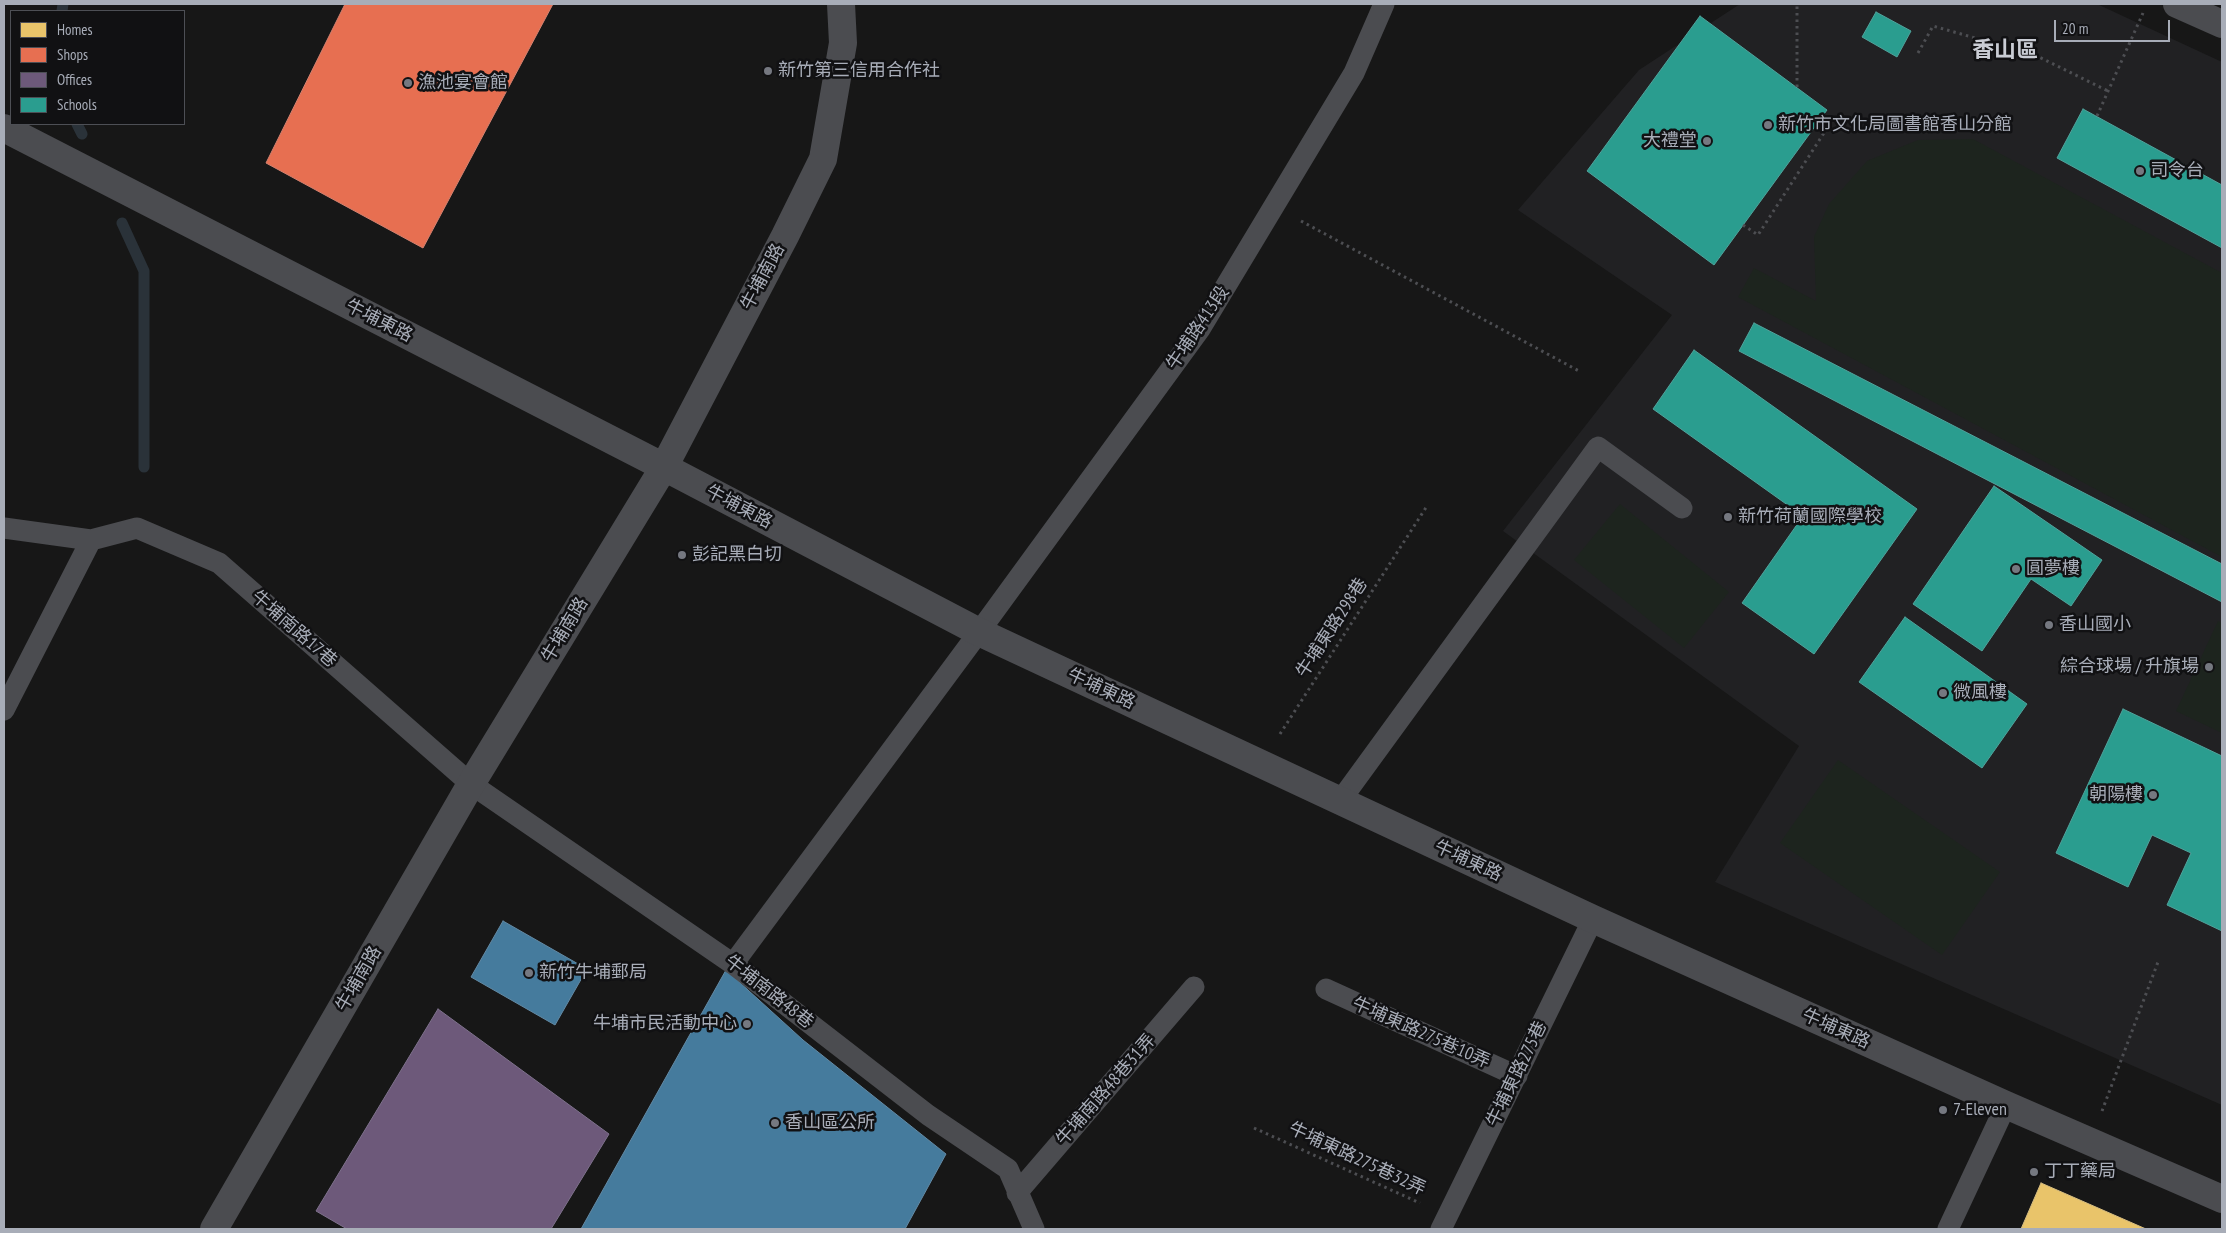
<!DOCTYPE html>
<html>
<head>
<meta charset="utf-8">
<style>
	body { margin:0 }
	#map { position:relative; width:2226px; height:1233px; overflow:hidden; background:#171717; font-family:"PT Sans Narrow",sans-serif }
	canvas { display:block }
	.frame { position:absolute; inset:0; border:5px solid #a8adb8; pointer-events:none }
	.legend { position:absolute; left:10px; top:10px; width:175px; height:115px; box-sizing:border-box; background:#111113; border:1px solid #4d4f55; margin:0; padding:6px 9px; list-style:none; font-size:15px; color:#a8adb8 }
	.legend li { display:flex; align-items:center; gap:10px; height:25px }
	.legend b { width:25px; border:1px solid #4d4f55 }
	.scale { position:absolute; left:2054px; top:20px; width:116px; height:22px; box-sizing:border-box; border:2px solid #a8adb8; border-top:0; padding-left:6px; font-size:15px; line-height:18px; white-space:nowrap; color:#a8adb8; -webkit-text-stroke:4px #111113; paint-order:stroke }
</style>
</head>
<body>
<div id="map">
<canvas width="2226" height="1233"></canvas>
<div class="frame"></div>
<ul class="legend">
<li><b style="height:14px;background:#e9c46a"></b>Homes</li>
<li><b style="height:14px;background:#e76f51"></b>Shops</li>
<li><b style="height:14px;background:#6d597a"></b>Offices</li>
<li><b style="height:14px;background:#2a9d8f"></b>Schools</li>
</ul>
<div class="scale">20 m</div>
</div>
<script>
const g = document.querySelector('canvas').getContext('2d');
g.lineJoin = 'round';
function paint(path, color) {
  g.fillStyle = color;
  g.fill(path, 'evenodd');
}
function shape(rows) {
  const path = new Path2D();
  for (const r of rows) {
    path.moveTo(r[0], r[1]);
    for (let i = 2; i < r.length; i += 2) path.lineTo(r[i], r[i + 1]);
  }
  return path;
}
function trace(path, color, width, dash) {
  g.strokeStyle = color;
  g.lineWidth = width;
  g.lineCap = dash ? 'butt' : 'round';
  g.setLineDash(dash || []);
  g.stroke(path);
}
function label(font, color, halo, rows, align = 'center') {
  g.font = font + ' "PT Sans Narrow","Noto Sans TC",sans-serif';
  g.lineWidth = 5;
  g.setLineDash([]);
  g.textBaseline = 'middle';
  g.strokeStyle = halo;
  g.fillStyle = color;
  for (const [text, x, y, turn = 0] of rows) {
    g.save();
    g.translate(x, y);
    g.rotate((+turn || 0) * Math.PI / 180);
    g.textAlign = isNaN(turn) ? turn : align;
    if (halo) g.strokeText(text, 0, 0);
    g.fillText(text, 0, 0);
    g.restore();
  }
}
const built = shape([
	[1740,4,2097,4,2222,62,2222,1105,1715,882,1799,746,1503,531,1672,315,1518,210,1639,70]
]);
const green = shape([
	[1973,139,2222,273,2222,557,1738,297,1754,268,1816,301,1814,237,1829,204,1867,161,1918,140],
	[1620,504,1729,592,1684,648,1574,560],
	[2218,621,2222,623,2222,733,2176,711],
	[1838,760,2000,872,1942,955,1780,843]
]);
const homes = shape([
	[2041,1183,2146,1229,2021,1229,2041,1183]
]);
const shops = shape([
	[345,4,553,4,423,248,266,163,345,4]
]);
const offices = shape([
	[438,1009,609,1134,551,1229,347,1229,316,1211,438,1009]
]);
const schools = shape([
	[1876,12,1911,31,1897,57,1862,37,1876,12],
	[1700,16,1827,110,1714,265,1587,171,1700,16],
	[2083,109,2222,185,2222,248,2057,158,2083,109],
	[1754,323,2222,564,2222,602,1739,351,1754,323],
	[1694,350,1917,509,1814,654,1742,603,1803,516,1653,409,1694,350],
	[1994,486,2102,560,2071,606,2031,579,1982,651,1913,604,1994,486],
	[1905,617,2027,704,1982,768,1859,682,1905,617],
	[2123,709,2222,756,2222,931,2167,905,2191,853,2152,835,2128,887,2056,853,2123,709]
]);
const public = shape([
	[503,921,587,969,555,1025,471,977,503,921],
	[726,970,803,1040,946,1154,905,1229,581,1229,726,970]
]);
const stream = shape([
	[62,11,63,4],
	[77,124,82,134],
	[122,223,144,271,144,467]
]);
const path = shape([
	[1918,53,1933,26,2035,55,2108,91],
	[1797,87,1797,4],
	[2097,116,2143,13],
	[1301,221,1579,371],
	[1743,225,1758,235,1833,119],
	[1280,734,1427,506],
	[2102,1111,2158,962],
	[1254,1128,1420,1203]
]);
const service = shape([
	[4,528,91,540,137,528,219,563,471,784,733,964,928,1115,1008,1169,1034,1229],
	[4,710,91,540],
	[1340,801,1598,447,1682,508],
	[733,964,979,632,1200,329,1354,73,1384,4],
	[1326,989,1517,1076],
	[1017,1193,1194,987],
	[1441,1229,1593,919],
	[1948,1229,2006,1105]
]);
const tertiary = shape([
	[2177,4,2222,24],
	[4,128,664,467,979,632,1593,919,2006,1105,2222,1199],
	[214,1229,471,784,664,467,785,236,823,159,843,43,841,4]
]);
const markers = [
	[768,71,5,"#757880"],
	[408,83,5,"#757880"],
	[1768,125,5,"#757880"],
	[1707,141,5,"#757880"],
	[2140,171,5,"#757880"],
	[1728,517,5,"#757880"],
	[682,555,5,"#757880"],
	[2016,569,5,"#757880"],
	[2049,625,5,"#757880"],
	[2209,667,5,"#757880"],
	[1943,693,5,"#757880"],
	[2153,795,5,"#757880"],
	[529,973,5,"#757880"],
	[747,1024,5,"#757880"],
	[1943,1110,5,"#757880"],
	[775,1123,5,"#757880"],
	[2034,1172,5,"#757880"]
];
const poiNames = [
	["新竹第三信用合作社",778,71],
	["漁池宴會館",418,83],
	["新竹市文化局圖書館香山分館",1778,125],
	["大禮堂",1697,141,"right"],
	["司令台",2150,171],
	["新竹荷蘭國際學校",1738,517],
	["彭記黑白切",692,555],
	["圓夢樓",2026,569],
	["香山國小",2059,625],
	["綜合球場 / 升旗場",2199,667,"right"],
	["微風樓",1953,693],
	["朝陽樓",2143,795,"right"],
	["新竹牛埔郵局",539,973],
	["牛埔市民活動中心",737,1024,"right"],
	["7-Eleven",1953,1110],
	["香山區公所",785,1123],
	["丁丁藥局",2044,1172]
];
const streetNames = [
	["牛埔南路",763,277,-62],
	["牛埔東路",379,321,27],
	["牛埔路413段",1198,328,-56],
	["牛埔東路",739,507,28],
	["牛埔東路298巷",1332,628,-57],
	["牛埔南路17巷",294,629,41],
	["牛埔南路",565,630,-59],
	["牛埔東路",1101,689,25],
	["牛埔東路",1468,861,25],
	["牛埔南路",359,979,-60],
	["牛埔南路48巷",769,992,38],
	["牛埔東路",1836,1029,24],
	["牛埔東路275巷10弄",1421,1033,24],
	["牛埔東路275巷",1517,1074,-64],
	["牛埔南路48巷31弄",1106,1090,-49],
	["牛埔東路275巷32弄",1357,1159,25]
];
const districtNames = [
	["香山區",2005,51]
];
paint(built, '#212123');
paint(green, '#1d241e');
paint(homes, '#e9c46a');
trace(homes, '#d6bd81', 1);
paint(shops, '#e76f51');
trace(shops, '#d48270', 1);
paint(offices, '#6d597a');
trace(offices, '#7f728d', 1);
paint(schools, '#2a9d8f');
trace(schools, '#50a29b', 1);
paint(public, '#457b9d');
trace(public, '#638aa5', 1);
trace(stream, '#2a3239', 11);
trace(path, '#4d4e52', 3, [2.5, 4]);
trace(service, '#4b4c50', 21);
trace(tertiary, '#4b4c50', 28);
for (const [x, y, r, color] of markers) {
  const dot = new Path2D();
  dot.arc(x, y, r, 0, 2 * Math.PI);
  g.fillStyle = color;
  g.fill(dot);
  trace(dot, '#111113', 2);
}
label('18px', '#a8adb8', '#111113', poiNames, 'left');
label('18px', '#a8adb8', '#111113', streetNames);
label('bold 22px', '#c9ccd4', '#111113', districtNames);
</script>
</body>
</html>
